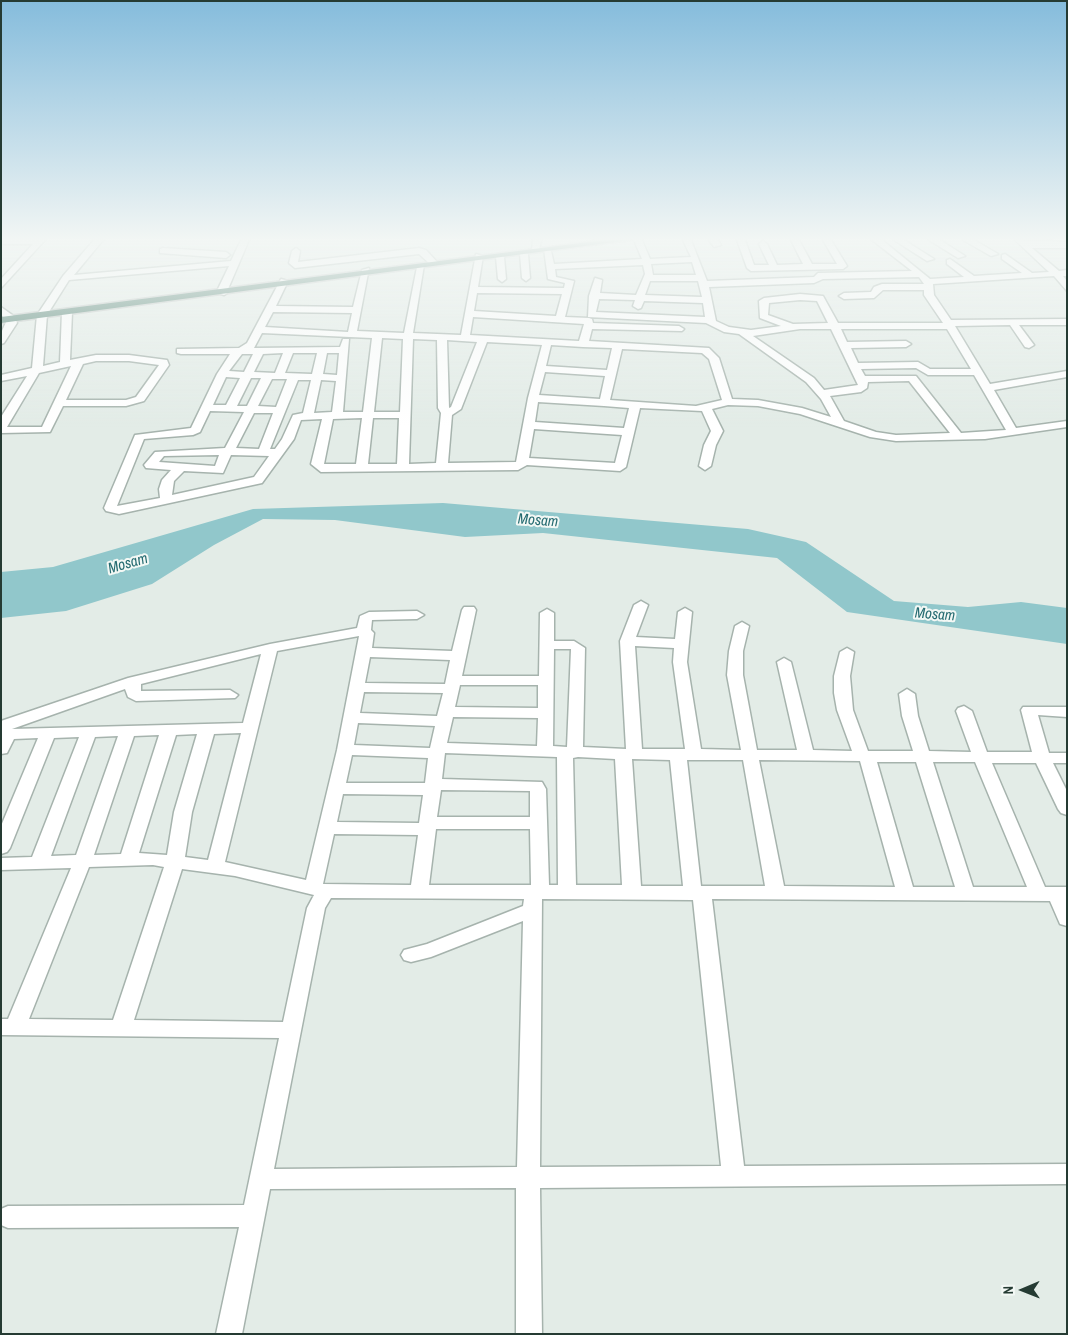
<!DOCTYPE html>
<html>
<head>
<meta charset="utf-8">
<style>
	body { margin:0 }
	#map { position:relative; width:1068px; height:1335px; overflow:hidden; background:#e3ece7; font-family:"Archivo Narrow",sans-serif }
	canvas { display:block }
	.frame { position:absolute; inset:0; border:2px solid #253b33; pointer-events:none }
	.north { position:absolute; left:998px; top:1265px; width:50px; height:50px; -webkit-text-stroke:4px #f3f8f5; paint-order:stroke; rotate:269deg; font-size:14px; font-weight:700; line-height:20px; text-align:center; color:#253b33 }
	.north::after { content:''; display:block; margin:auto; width:18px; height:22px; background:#253b33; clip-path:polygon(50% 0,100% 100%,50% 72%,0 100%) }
</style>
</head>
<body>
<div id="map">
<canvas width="1068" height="1335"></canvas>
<div class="frame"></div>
<div class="north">N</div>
</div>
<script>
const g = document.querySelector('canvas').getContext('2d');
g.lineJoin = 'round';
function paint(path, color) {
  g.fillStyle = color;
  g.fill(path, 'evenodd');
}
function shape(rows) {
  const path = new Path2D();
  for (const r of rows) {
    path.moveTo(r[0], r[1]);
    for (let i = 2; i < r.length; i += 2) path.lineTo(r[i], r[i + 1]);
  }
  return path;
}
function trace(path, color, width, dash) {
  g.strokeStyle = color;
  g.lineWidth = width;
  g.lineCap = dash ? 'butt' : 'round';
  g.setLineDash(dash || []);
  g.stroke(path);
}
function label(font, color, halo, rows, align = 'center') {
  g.font = font + ' "Archivo Narrow",sans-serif';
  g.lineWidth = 4;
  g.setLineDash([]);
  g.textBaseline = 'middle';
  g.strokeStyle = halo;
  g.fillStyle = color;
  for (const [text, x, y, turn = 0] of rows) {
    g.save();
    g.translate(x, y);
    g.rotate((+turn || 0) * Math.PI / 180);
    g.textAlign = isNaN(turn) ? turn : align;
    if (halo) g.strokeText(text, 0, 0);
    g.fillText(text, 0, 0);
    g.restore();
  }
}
const water = shape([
	[443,503,748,529,806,542,894,601,968,607,1021,602,1067,608,1067,644,847,612,777,558,543,533,465,537,335,520,263,519,214,545,152,584,66,611,1,618,1,572,53,567,253,509]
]);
const minor = shape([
	[1,240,45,240,1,288,1,279,33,244,1,244,1,240],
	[94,240,103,240,74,275,231,261,241,240,249,240,228,289,229,292,224,295,221,294,218,289,229,266,69,280,47,315,43,366,60,362,62,312,67,309,72,312,70,360,96,355,129,355,167,360,169,365,144,401,126,406,63,406,50,432,1,433,1,417,27,376,1,381,1,375,32,368,37,315,63,276,94,240],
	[96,361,129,361,159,365,136,397,126,400,66,400,83,364,96,361],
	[71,366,42,427,7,427,39,373,71,366],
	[533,240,541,240,539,251,532,249,533,240],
	[634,240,642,240,650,259,691,257,683,240,691,240,707,281,814,277,818,273,912,271,872,240,882,240,930,279,964,277,947,264,947,260,950,259,974,276,1022,273,1002,259,1002,255,1005,254,1032,273,1049,272,1015,240,1067,242,1067,248,1032,248,1059,271,1067,270,1067,276,1063,276,1067,281,1067,291,1054,276,933,284,934,295,951,320,1067,319,1067,325,1019,325,1034,345,1029,348,1025,347,1010,325,955,326,990,384,1067,371,1067,377,994,390,1016,428,1067,421,1067,427,985,439,896,441,870,437,800,414,758,406,728,405,712,409,723,431,716,445,711,466,705,470,699,466,704,445,711,431,702,411,640,408,626,467,620,471,527,465,518,470,321,472,311,464,322,419,301,420,294,439,262,483,119,514,106,511,104,508,135,435,191,428,217,374,230,354,181,354,177,353,177,349,239,348,247,343,281,279,288,281,276,306,353,307,362,270,369,268,357,331,404,333,417,267,424,265,413,333,461,335,476,254,483,256,478,287,564,288,565,283,548,279,544,249,551,251,554,264,642,259,634,240],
	[692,262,696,275,653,275,651,264,692,262],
	[643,265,645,274,636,295,600,293,602,280,595,278,589,296,588,317,706,323,724,332,739,334,806,382,821,399,831,417,802,408,758,400,732,399,719,358,709,348,589,341,592,329,682,331,684,329,679,326,593,323,592,319,589,318,565,317,574,281,556,277,555,269,643,265],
	[919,277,924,284,882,284,874,287,871,292,844,293,839,296,844,299,874,298,883,290,924,290,924,295,943,323,838,323,823,296,800,294,764,298,759,301,760,318,781,326,751,330,729,327,716,321,709,287,814,283,823,279,919,277],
	[650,281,698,281,702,297,645,295,650,281],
	[477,293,562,294,556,316,474,311,477,293],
	[599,299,635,300,633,306,638,309,641,308,644,301,703,303,705,317,596,312,599,299],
	[800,300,817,301,828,323,793,324,768,315,769,303,800,300],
	[273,312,352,313,348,332,265,327,273,312],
	[473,317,584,324,579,341,470,335,473,317],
	[800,329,831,329,858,385,824,390,814,378,753,336,800,329],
	[841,329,947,329,971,369,930,369,918,362,858,363,851,348,906,347,911,344,906,341,847,342,841,329],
	[262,333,372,338,363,412,343,412,349,339,343,339,340,347,254,348,262,333],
	[382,338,403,339,400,412,374,412,382,338],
	[413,339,437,340,438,408,441,413,436,463,409,464,413,339],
	[447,340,477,342,451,407,449,408,447,340],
	[487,342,542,345,528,398,516,462,448,463,452,415,461,409,487,342],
	[551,345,583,347,612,348,607,370,546,366,551,345],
	[622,349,702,353,709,359,722,400,696,406,610,400,622,349],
	[283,353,275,373,254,372,263,354,283,353],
	[293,353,317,353,312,374,285,373,293,353],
	[327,353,339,353,337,375,323,374,327,353],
	[242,354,253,354,244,372,229,371,242,354],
	[916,368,928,375,974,375,1006,430,961,433,916,376,865,376,861,369,916,368],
	[545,372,605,376,600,399,539,395,545,372],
	[226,377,240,378,226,405,213,405,226,377],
	[251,378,261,378,247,406,237,406,251,378],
	[272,379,287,379,276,407,258,406,272,379],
	[298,380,311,380,303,413,293,415,282,439,275,449,270,449,298,380],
	[321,380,336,381,332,412,314,413,321,380],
	[909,381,950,433,896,435,876,432,844,421,830,396,861,392,867,388,868,382,909,381],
	[538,402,604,406,629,408,624,428,535,422,538,402],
	[210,411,244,412,225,448,155,452,144,465,146,468,171,470,162,480,159,489,160,498,117,506,144,439,193,435,200,432,210,411],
	[254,413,273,413,259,449,236,448,254,413],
	[362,418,356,464,324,464,333,419,362,418],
	[373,418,399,418,397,464,368,464,373,418],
	[534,429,622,435,615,463,529,458,534,429],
	[219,455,215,466,159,462,164,456,219,455],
	[231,455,269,456,254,477,172,495,174,481,184,471,223,473,231,455],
	[709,240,718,240,721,245,714,247,709,240],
	[737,240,745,240,754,265,769,265,759,244,763,241,767,244,777,265,803,264,791,240,799,240,812,264,837,264,823,240,831,240,847,266,843,269,751,271,747,268,737,240],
	[894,240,904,240,934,259,927,261,894,240],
	[929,240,940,240,965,256,958,258,929,240],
	[963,240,974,240,998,254,991,256,963,240],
	[163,248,226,252,230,255,226,258,160,253,160,249,163,248],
	[296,248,300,251,298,262,419,248,426,250,437,262,430,264,419,254,295,268,289,263,292,251,296,248],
	[524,251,528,254,530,278,526,281,522,278,520,254,524,251],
	[500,254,504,257,506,279,502,282,498,279,496,257,500,254],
	[1,307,15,317,17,323,4,343,1,344,1,333,7,320,1,315,1,307],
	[641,601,648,605,636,637,675,639,678,612,685,608,692,612,687,662,701,749,741,750,727,675,729,651,735,626,742,622,749,626,743,651,743,675,757,750,797,750,777,662,784,658,791,662,813,750,852,751,837,710,834,693,834,676,840,652,847,648,854,652,850,676,853,710,868,751,913,751,902,716,899,694,907,689,915,694,918,716,929,751,971,752,956,711,958,708,964,706,972,711,987,752,1032,752,1021,710,1023,707,1067,707,1067,717,1038,715,1049,753,1067,753,1067,763,1053,763,1067,791,1067,815,1061,813,1058,809,1036,763,992,763,1045,887,1067,887,1067,926,1060,924,1050,901,712,899,744,1166,1067,1164,1067,1184,540,1188,542,1334,516,1334,516,1188,270,1189,242,1334,216,1334,239,1227,8,1228,1,1225,1,1209,8,1206,244,1205,279,1038,1,1035,1,1019,8,1019,71,868,1,870,1,858,32,857,79,737,54,738,10,848,7,852,1,854,1,826,38,738,14,739,7,753,1,754,1,721,128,678,270,644,357,628,360,616,369,612,417,611,424,615,417,619,372,620,371,630,374,633,372,648,452,651,462,610,464,607,474,607,476,610,462,676,539,676,540,613,547,609,554,613,554,641,574,641,585,648,583,747,626,749,620,641,634,605,641,601],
	[359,636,337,750,306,880,225,862,277,651,359,636],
	[635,646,674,648,673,662,685,749,642,749,635,646],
	[554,649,571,649,567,747,553,746,554,649],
	[261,654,243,723,12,729,125,689,128,697,136,701,235,698,238,695,230,690,141,691,141,684,261,654],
	[370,657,450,660,445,684,365,683,370,657],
	[460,685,538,685,538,708,455,707,460,685],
	[364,692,443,693,437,716,360,713,364,692],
	[453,717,538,718,537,746,447,743,453,717],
	[358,723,435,726,430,748,354,745,358,723],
	[241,733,208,860,185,857,192,812,214,734,241,733],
	[197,734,174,812,167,855,139,853,176,735,197,734],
	[159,735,121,854,94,855,134,736,159,735],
	[118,736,76,855,51,856,95,737,118,736],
	[445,753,557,757,558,885,549,885,546,789,542,782,442,779,445,753],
	[352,755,428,758,425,783,346,783,352,755],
	[578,757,615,759,622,885,576,885,573,758,578,757],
	[632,759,670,760,683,886,641,886,632,759],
	[687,760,743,760,765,886,701,886,687,760],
	[759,760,860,761,895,887,784,886,759,760],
	[877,762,916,762,955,887,913,887,877,762],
	[933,762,975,762,1027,887,973,887,933,762],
	[441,790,530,791,530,817,437,817,441,790],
	[343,794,423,795,419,823,337,822,343,794],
	[436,829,530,829,531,885,429,885,436,829],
	[334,834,418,835,411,885,323,884,334,834],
	[153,865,164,867,113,1020,29,1019,89,867,153,865],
	[182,869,235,876,314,895,307,908,283,1022,134,1020,182,869],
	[331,898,524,899,523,906,427,944,404,950,401,955,404,960,411,962,431,957,523,921,517,1167,274,1169,325,908,331,898],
	[542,899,693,900,721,1166,540,1167,542,899]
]);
const trunk = shape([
	[604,240,630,240,1,323,1,317,604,240]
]);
const waterNames = [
	["Mosam",538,521,4],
	["Mosam",128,564,-16],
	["Mosam",935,615,4]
];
paint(water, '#91c7cb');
trace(minor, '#a6b3ad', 3);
trace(trunk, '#c2c8c6', 3);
paint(minor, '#fff');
paint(trunk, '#508071');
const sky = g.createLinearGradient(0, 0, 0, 427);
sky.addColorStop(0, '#85bcdc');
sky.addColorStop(0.56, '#f2f6f4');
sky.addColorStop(1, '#f2f6f400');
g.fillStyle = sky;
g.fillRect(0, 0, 1068, 427);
label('italic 15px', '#256b71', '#f3f8f5', waterNames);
</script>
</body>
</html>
